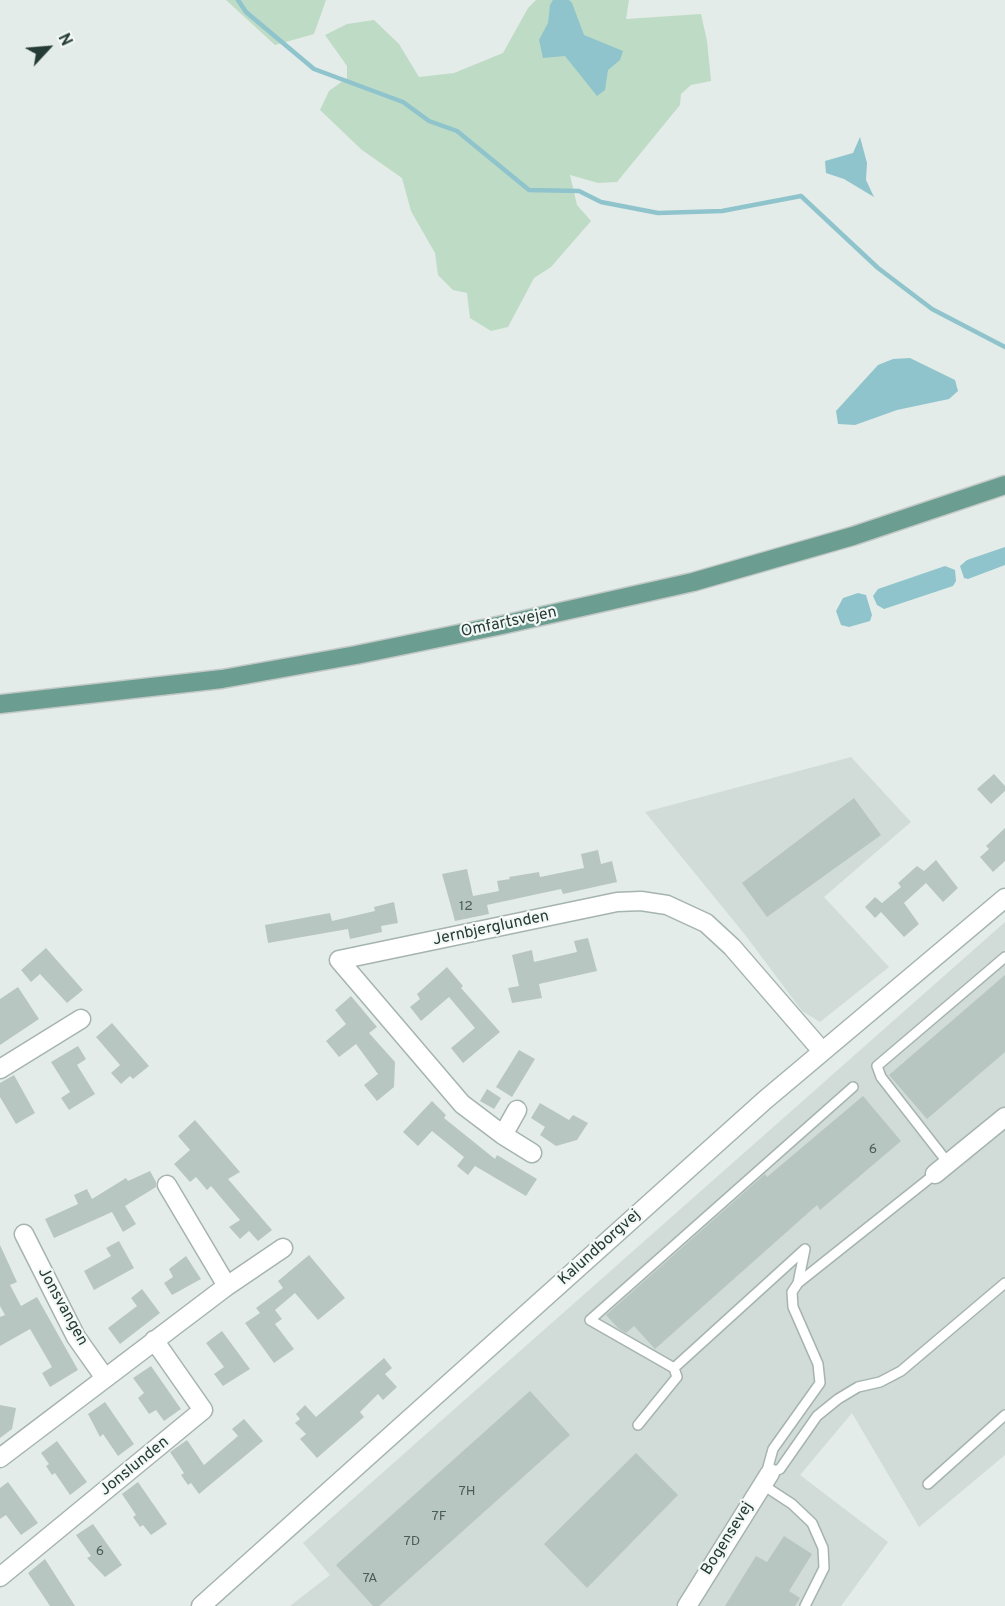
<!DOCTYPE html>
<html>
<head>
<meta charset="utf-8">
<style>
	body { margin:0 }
	#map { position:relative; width:1005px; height:1606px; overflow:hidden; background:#e3ece8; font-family:Overpass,sans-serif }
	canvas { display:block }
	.north { position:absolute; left:18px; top:18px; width:60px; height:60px; -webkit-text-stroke:4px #f3f8f6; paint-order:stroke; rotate:64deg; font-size:16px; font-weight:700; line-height:24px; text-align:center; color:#243c35 }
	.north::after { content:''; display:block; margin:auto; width:21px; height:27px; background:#243c35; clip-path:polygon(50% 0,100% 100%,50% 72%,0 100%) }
</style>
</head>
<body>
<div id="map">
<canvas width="1005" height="1606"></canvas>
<div class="north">N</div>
</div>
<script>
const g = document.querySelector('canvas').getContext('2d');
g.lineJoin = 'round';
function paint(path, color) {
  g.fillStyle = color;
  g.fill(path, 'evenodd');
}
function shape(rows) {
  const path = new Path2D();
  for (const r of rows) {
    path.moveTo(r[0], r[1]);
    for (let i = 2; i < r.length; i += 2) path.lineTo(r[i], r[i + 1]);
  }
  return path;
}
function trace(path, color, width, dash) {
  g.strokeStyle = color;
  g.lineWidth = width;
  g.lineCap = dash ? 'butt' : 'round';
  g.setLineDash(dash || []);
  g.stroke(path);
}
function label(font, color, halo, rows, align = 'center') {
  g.font = font + ' Overpass,sans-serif';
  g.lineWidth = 4.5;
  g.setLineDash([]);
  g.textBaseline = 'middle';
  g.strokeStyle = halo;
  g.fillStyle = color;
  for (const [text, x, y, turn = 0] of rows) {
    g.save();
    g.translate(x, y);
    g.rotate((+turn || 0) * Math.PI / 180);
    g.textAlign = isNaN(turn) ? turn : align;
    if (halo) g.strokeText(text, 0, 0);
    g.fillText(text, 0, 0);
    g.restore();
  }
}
const built = shape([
	[851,757,911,822,824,897,889,967,820,1022,802,1011,746,936,645,812],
	[1005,922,1005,1455,919,1527,852,1413,800,1475,888,1542,841,1606,290,1606,330,1575,303,1543]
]);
const green = shape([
	[226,0,326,0,314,34,275,45],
	[536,0,629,0,626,19,701,14,707,41,711,81,691,85,681,94,680,105,617,182,598,183,570,175,577,205,591,221,551,267,534,278,508,327,491,331,470,318,467,293,453,290,438,275,435,253,411,211,402,178,362,150,320,110,329,91,347,78,347,66,325,35,347,24,374,20,399,44,419,77,454,73,503,53,528,8]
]);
const water = shape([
	[553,0,569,0,572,3,584,35,623,51,620,60,608,70,605,90,597,96,565,56,543,58,539,40,548,23,550,5],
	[860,137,867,163,866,180,874,197,844,179,826,173,825,161,853,153],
	[910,358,955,380,958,391,949,399,897,410,855,425,838,424,836,411,878,365,893,359],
	[1005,547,1005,565,968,579,964,578,960,566,967,560],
	[945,566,955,570,956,581,953,586,884,609,877,605,873,596,878,589],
	[858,593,866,595,872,615,870,621,849,627,841,625,836,611,843,598]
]);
const stream = shape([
	[238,0,246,12,314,69,403,102,429,121,457,131,529,190,579,191,601,202,658,213,722,211,801,196,878,268,932,309,1005,347]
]);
const building = shape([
	[994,774,1005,786,1005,791,991,804,977,789],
	[854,798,881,835,767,917,742,883],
	[1005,828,1005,861,993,872,980,857,989,849,986,846],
	[598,850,601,864,612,861,617,882,563,894,561,889,487,905,489,914,455,921,442,874,467,869,473,896,499,891,497,881,510,879,509,877,539,872,540,877,584,868,581,854],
	[936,860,958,888,943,902,926,883,904,903,919,924,904,937,881,912,875,918,865,907,875,897,882,903,901,887,898,883,917,866,924,871],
	[394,902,398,923,381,926,382,932,350,939,348,929,268,943,265,925,330,913,332,921,375,911,374,907],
	[588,938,597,971,539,984,542,998,512,1003,508,988,519,986,512,955,532,950,534,962,577,952,574,941],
	[46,948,83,990,67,1003,40,974,31,982,21,970],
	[447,967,463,986,461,988,500,1032,463,1063,451,1048,475,1028,449,997,421,1021,410,1007,420,999,417,994],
	[1005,975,1005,1052,927,1119,889,1075],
	[18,987,39,1019,0,1045,0,999],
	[351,996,377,1027,369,1033,395,1062,394,1087,377,1101,364,1085,378,1074,356,1044,339,1057,326,1041,346,1024,335,1010],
	[112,1023,149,1066,133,1079,130,1076,121,1084,111,1073,120,1065,96,1037],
	[78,1046,86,1059,77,1065,95,1094,69,1110,61,1098,70,1092,51,1062],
	[519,1050,535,1059,512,1097,496,1087],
	[14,1075,35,1113,16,1124,0,1097,0,1083],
	[487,1089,501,1098,494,1109,480,1101],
	[863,1096,901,1141,820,1210,817,1205,655,1349,634,1326,626,1333,618,1328,606,1315,765,1174,767,1177],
	[432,1101,446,1115,444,1118,495,1159,497,1155,537,1179,526,1196,475,1166,468,1175,457,1166,464,1157,432,1131,418,1146,403,1132],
	[540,1103,569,1120,573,1115,588,1123,577,1140,556,1146,540,1135,545,1127,531,1118],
	[195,1120,240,1172,228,1179,272,1230,258,1241,249,1231,240,1239,229,1227,240,1220,211,1186,207,1190,196,1177,190,1182,174,1164,190,1150,178,1136],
	[150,1171,156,1182,156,1187,125,1206,136,1224,123,1232,112,1212,54,1238,45,1219,78,1204,74,1195,87,1189,92,1199,126,1178,128,1181],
	[119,1241,134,1268,94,1290,84,1271,111,1256,106,1248],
	[0,1245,17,1282,10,1285,21,1306,37,1297,78,1370,50,1387,42,1373,52,1367,30,1329,0,1346,0,1317,5,1315,0,1306],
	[309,1255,345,1298,318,1320,295,1293,275,1310,282,1319,275,1324,294,1349,274,1363,245,1323,260,1313,256,1308,283,1288,278,1281],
	[186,1256,201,1279,172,1295,164,1283,173,1277,169,1269],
	[142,1289,160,1313,120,1344,108,1328,137,1306,131,1298],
	[222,1331,250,1369,223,1386,214,1374,224,1367,206,1343],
	[384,1358,392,1368,385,1374,397,1387,383,1400,378,1394,360,1412,364,1417,317,1458,300,1439,306,1434,295,1423,300,1419,296,1414,305,1405,316,1417],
	[151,1366,181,1409,164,1421,156,1410,149,1414,138,1398,144,1393,133,1378],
	[530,1391,570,1435,379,1606,373,1606,336,1565],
	[105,1402,134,1444,118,1456,103,1434,100,1437,88,1414],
	[0,1405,16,1408,12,1429,0,1438],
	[244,1419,263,1441,199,1494,191,1483,188,1485,181,1475,184,1473,170,1452,187,1440,204,1465,238,1436,232,1429],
	[57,1441,87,1482,70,1495,55,1473,52,1475,46,1466,49,1464,41,1453],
	[636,1453,678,1495,587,1588,544,1544],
	[8,1482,38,1523,21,1535,6,1515,0,1519,0,1488],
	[138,1482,167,1524,151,1535,143,1525,140,1527,133,1517,136,1515,122,1494],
	[93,1524,122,1565,105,1577,87,1558,91,1556,76,1535],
	[784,1536,812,1554,789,1591,800,1598,795,1606,725,1606,756,1556,767,1562],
	[45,1559,75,1606,50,1606,28,1573]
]);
const service = shape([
	[948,1163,881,1077,877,1066,1005,957],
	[935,1174,798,1283,792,1292,793,1307,818,1364,820,1383,773,1449,768,1467,770,1473,780,1469,817,1416,838,1399,858,1387,880,1382,901,1371,1005,1283],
	[674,1368,590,1320,853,1087],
	[638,1425,677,1377,674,1368,805,1249,798,1283],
	[928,1484,1005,1415],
	[763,1485,792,1504,812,1523,823,1548,824,1568,805,1606]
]);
const minor = shape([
	[0,1069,81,1019],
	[503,1135,517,1110],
	[532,1153,503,1135,462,1104,339,960,617,902,641,901,667,905,706,923,732,947,822,1051],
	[935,1174,1005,1117],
	[24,1234,76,1337,105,1378],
	[227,1286,283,1248],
	[0,1458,227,1286,167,1185],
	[0,1577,203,1410,154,1340],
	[687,1606,770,1473]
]);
const tertiary = shape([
	[201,1606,765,1100,1005,898]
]);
const primary = shape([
	[0,704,222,679,356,655,502,625,693,582,853,536,1005,485]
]);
const numberNames = [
	["12",466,907],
	["6",873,1150],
	["7H",467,1492],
	["7F",439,1517],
	["7D",412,1542],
	["6",100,1552],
	["7A",370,1579]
];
const streetNames = [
	["Omfartsvejen",509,623,-12],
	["Jernbjerglunden",491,929,-12],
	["Kalundborgvej",600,1248,-42],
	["Jonsvangen",62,1307,61],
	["Jonslunden",135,1467,-39],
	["Bogensevej",728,1539,-58]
];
paint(built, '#d1dbd7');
paint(green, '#bedbc5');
paint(water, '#8fc4cd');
trace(stream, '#8fc4cd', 4.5);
paint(building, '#b8c6c1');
trace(service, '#a6b4af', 12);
trace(minor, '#a6b4af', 21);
trace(tertiary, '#a6b4af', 21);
trace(primary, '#c2c8c6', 21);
trace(service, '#fff', 9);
trace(minor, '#fff', 18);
trace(tertiary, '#fff', 18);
trace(primary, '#6b9e90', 18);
label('14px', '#495e58', null, numberNames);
label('16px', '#243c35', '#f3f8f6', streetNames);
</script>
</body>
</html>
